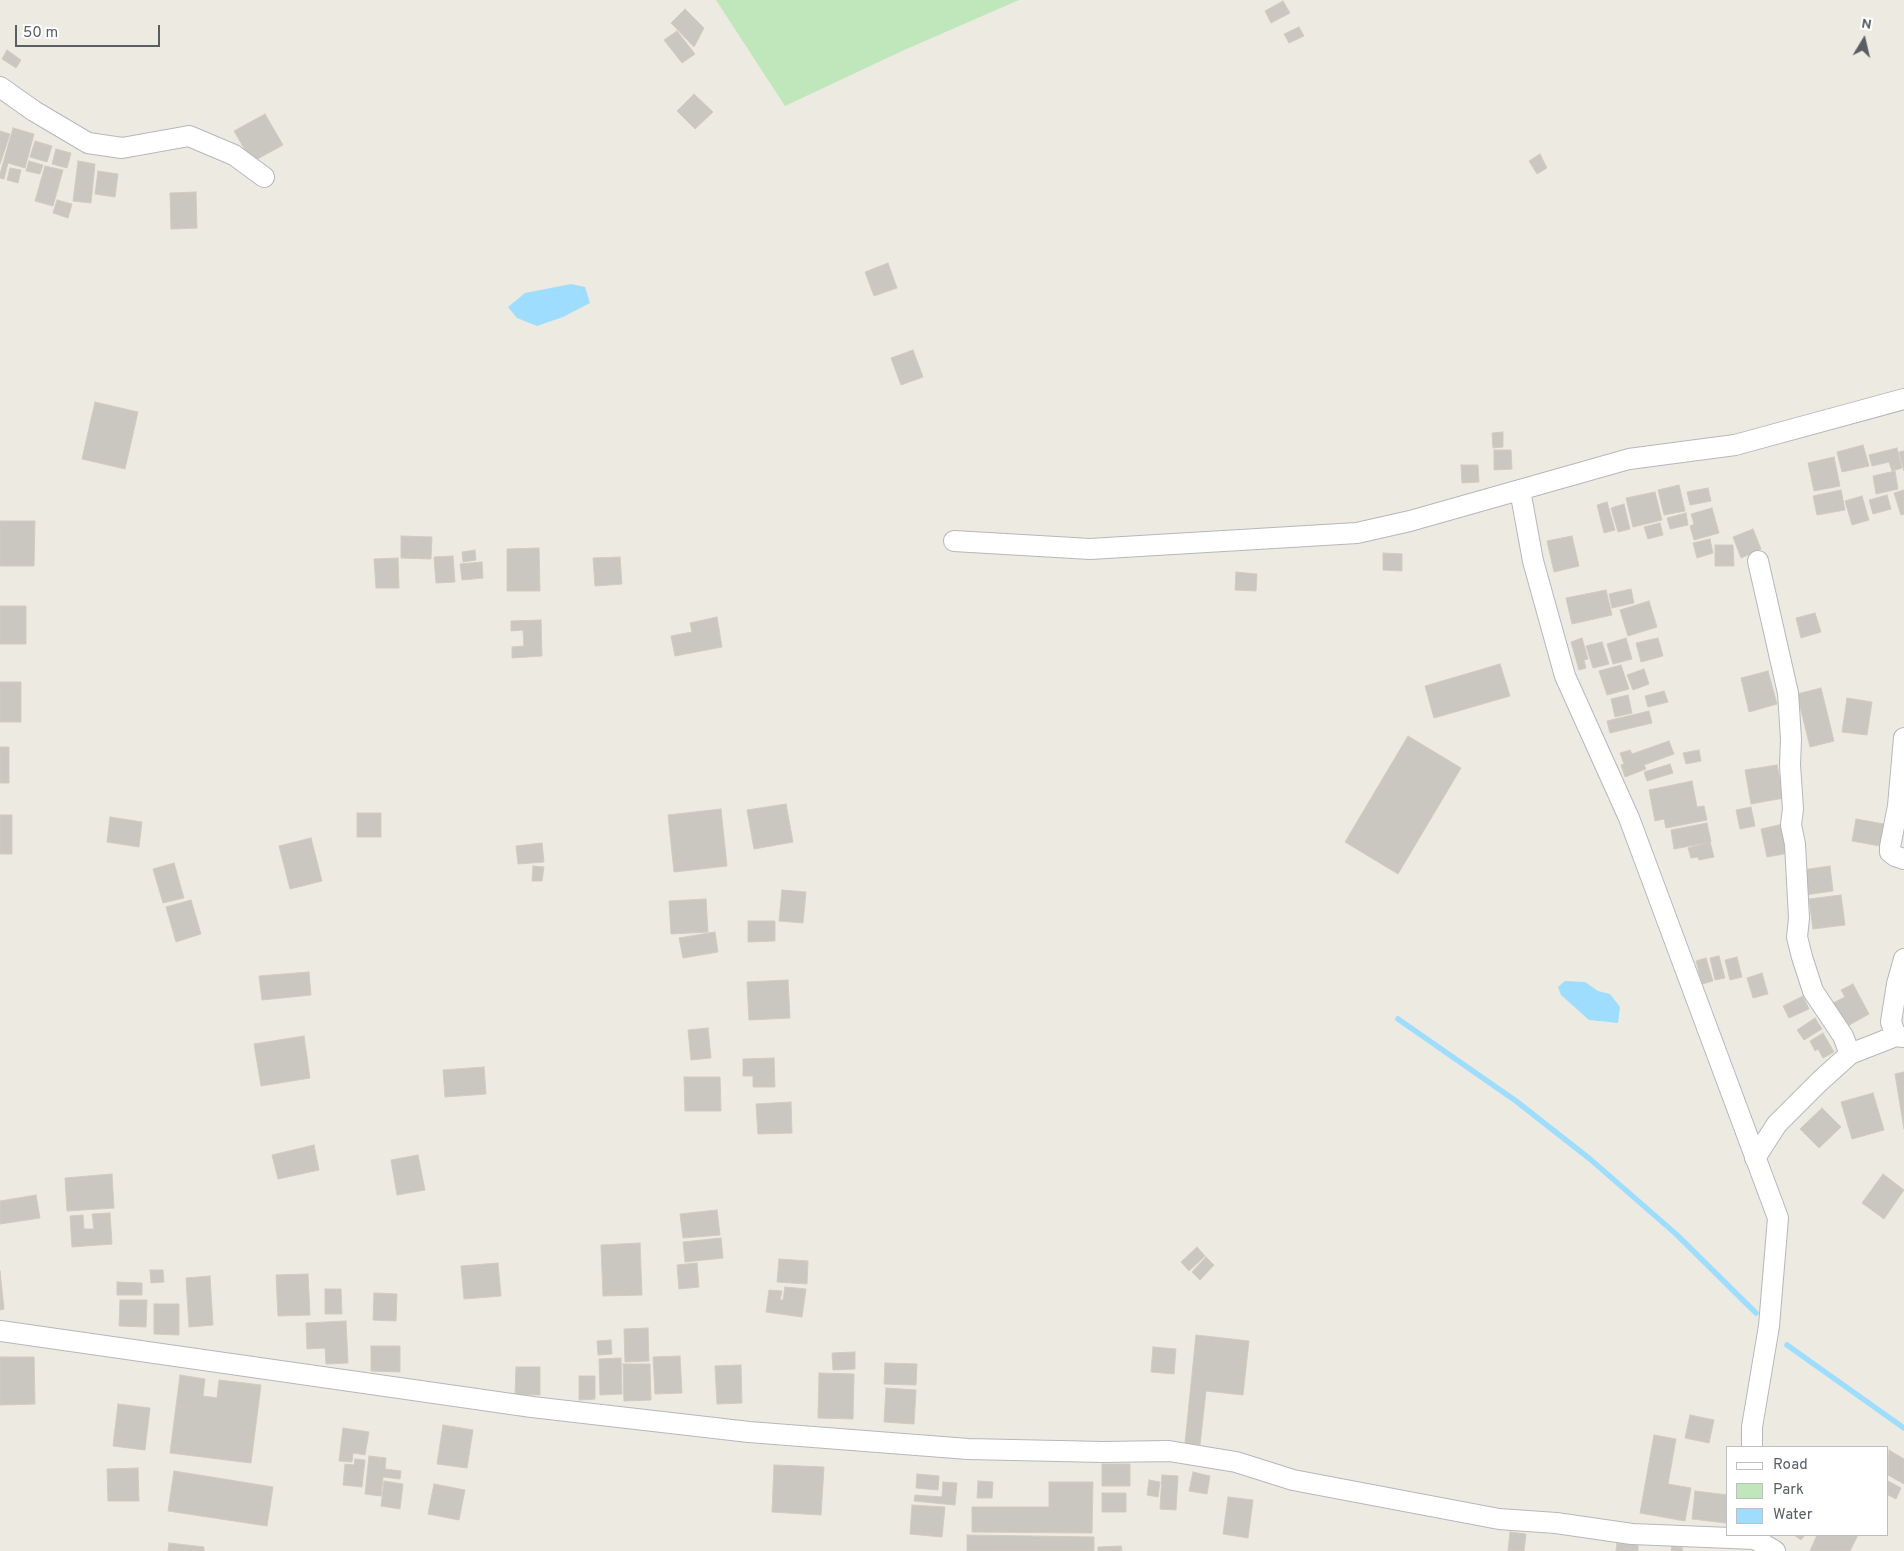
<!DOCTYPE html>
<html>
<head>
<meta charset="utf-8">
<style>
	body { margin:0 }
	#map { position:relative; width:1904px; height:1551px; overflow:hidden; background:#edeae1; font-family:Overpass,sans-serif }
	canvas { display:block }
	.legend { position:absolute; left:1726px; top:1446px; width:162px; height:90px; box-sizing:border-box; background:#fff; border:1px solid #bdbfc1; margin:0; padding:6px 9px; list-style:none; font-size:15px; color:#595e63 }
	.legend li { display:flex; align-items:center; gap:10px; height:25px }
	.legend b { width:25px; border:1px solid #bdbfc1 }
	.north { position:absolute; left:1839px; top:15px; width:50px; height:50px; -webkit-text-stroke:4px #fff; paint-order:stroke; rotate:9deg; font-size:14px; font-weight:700; line-height:20px; text-align:center; color:#595e63 }
	.north::after { content:''; display:block; margin:auto; width:18px; height:22px; background:#595e63; clip-path:polygon(50% 0,100% 100%,50% 72%,0 100%) }
	.scale { position:absolute; left:15px; top:25px; width:145px; height:22px; box-sizing:border-box; border:2px solid #595e63; border-top:0; padding-left:6px; font-size:15px; line-height:18px; white-space:nowrap; color:#595e63; -webkit-text-stroke:4px #fff; paint-order:stroke }
</style>
</head>
<body>
<div id="map">
<canvas width="1904" height="1551"></canvas>
<ul class="legend">
<li><b style="height:6px;background:#fff"></b>Road</li>
<li><b style="height:14px;background:#bfe7bb"></b>Park</li>
<li><b style="height:14px;background:#9fddff"></b>Water</li>
</ul>
<div class="north">N</div>
<div class="scale">50 m</div>
</div>
<script>
const g = document.querySelector('canvas').getContext('2d');
g.lineJoin = 'round';
function paint(path, color) {
  g.fillStyle = color;
  g.fill(path, 'evenodd');
}
function shape(rows) {
  const path = new Path2D();
  for (const r of rows) {
    path.moveTo(r[0], r[1]);
    for (let i = 2; i < r.length; i += 2) path.lineTo(r[i], r[i + 1]);
  }
  return path;
}
function trace(path, color, width, dash) {
  g.strokeStyle = color;
  g.lineWidth = width;
  g.lineCap = dash ? 'butt' : 'round';
  g.setLineDash(dash || []);
  g.stroke(path);
}
const green = shape([
	[716,0,1019,0,902,51,785,106]
]);
const water = shape([
	[571,284,585,287,590,303,563,317,537,326,517,318,508,307,525,293],
	[1565,981,1585,982,1598,991,1610,994,1620,1007,1618,1023,1589,1020,1561,995,1558,987]
]);
const stream = shape([
	[1398,1019,1516,1101,1590,1159,1676,1234,1756,1313],
	[1787,1345,1904,1428]
]);
const building = shape([
	[1283,1,1290,13,1271,23,1265,11,1283,1],
	[685,9,704,28,694,47,671,23,685,9],
	[1299,27,1304,36,1289,43,1284,34,1299,27],
	[677,31,695,54,682,63,664,40,677,31],
	[7,50,21,60,16,68,2,59,7,50],
	[694,94,713,112,695,129,677,111,694,94],
	[265,114,283,145,252,162,234,131,265,114],
	[13,128,34,134,25,168,8,163,4,179,0,178,0,174,13,128],
	[0,131,10,134,0,164,0,131],
	[35,141,52,146,47,162,30,157,35,141],
	[56,149,71,153,67,168,52,164,56,149],
	[1540,154,1547,168,1537,174,1529,161,1540,154],
	[29,161,43,165,40,174,26,171,29,161],
	[78,161,95,164,91,203,73,201,78,161],
	[45,166,63,170,53,206,35,201,45,166],
	[10,168,21,170,18,183,7,180,10,168],
	[98,171,118,174,115,197,95,194,98,171],
	[196,192,197,228,171,229,170,193,196,192],
	[57,200,72,204,68,218,53,213,57,200],
	[888,263,897,288,874,296,865,272,888,263],
	[913,350,923,377,901,385,891,358,913,350],
	[95,402,138,412,125,469,82,459,95,402],
	[1503,432,1503,447,1493,448,1492,433,1503,432],
	[1863,445,1869,466,1842,472,1837,452,1863,445],
	[1897,448,1902,468,1892,471,1889,462,1872,466,1869,455,1897,448],
	[1494,450,1511,450,1512,469,1494,470,1494,450],
	[1904,451,1904,471,1899,452,1904,451],
	[1834,457,1840,486,1814,491,1808,463,1834,457],
	[1461,465,1478,465,1479,482,1462,483,1461,465],
	[1895,471,1898,489,1876,494,1873,476,1895,471],
	[1679,485,1685,511,1664,515,1658,490,1679,485],
	[1708,488,1711,501,1690,505,1687,492,1708,488],
	[1841,490,1845,510,1817,515,1813,496,1841,490],
	[1904,490,1904,514,1901,515,1894,493,1904,490],
	[1655,492,1662,520,1633,527,1626,498,1655,492],
	[1887,495,1891,509,1873,514,1869,500,1887,495],
	[1862,496,1869,520,1852,525,1845,501,1862,496],
	[1607,502,1615,530,1604,533,1597,505,1607,502],
	[1624,504,1630,529,1618,532,1611,508,1624,504],
	[1712,508,1719,533,1694,540,1690,526,1694,524,1691,514,1712,508],
	[1686,513,1688,525,1670,529,1667,518,1686,513],
	[0,521,35,521,34,566,0,566,0,521],
	[1660,523,1663,535,1648,539,1644,527,1660,523],
	[1753,529,1761,549,1741,558,1733,537,1753,529],
	[401,536,432,537,431,559,401,558,401,536],
	[1572,536,1579,566,1554,572,1547,541,1572,536],
	[1710,539,1713,553,1697,558,1693,543,1710,539],
	[1715,545,1733,545,1734,566,1715,566,1715,545],
	[539,548,540,591,507,591,507,549,539,548],
	[475,550,476,560,463,562,462,552,475,550],
	[1383,553,1402,554,1402,571,1383,570,1383,553],
	[453,556,455,582,436,583,434,557,453,556],
	[620,557,622,584,595,586,593,558,620,557],
	[398,558,399,588,376,588,374,559,398,558],
	[482,562,483,578,462,580,460,564,482,562],
	[1236,572,1257,574,1256,591,1235,590,1236,572],
	[1631,589,1634,603,1612,608,1609,594,1631,589],
	[1606,590,1612,615,1572,624,1566,598,1606,590],
	[1649,601,1657,627,1628,636,1620,610,1649,601],
	[0,606,26,606,26,644,0,644,0,606],
	[1815,613,1821,632,1801,638,1796,618,1815,613],
	[717,617,722,647,675,656,671,636,692,632,690,623,717,617],
	[541,620,542,656,512,658,512,647,524,646,523,630,511,631,511,621,541,620],
	[1582,638,1588,659,1584,660,1586,668,1579,670,1571,642,1582,638],
	[1626,638,1632,659,1613,664,1607,644,1626,638],
	[1658,638,1663,656,1641,662,1636,643,1658,638],
	[1602,642,1609,664,1593,668,1586,646,1602,642],
	[1500,664,1510,696,1434,718,1425,686,1500,664],
	[1621,665,1629,689,1607,695,1599,671,1621,665],
	[1644,669,1649,684,1633,690,1627,675,1644,669],
	[1768,671,1777,704,1749,712,1741,678,1768,671],
	[0,682,21,682,21,722,0,722,0,682],
	[1821,688,1834,741,1810,747,1797,694,1821,688],
	[1664,691,1668,702,1648,707,1645,696,1664,691],
	[1628,695,1632,713,1615,717,1611,699,1628,695],
	[1847,698,1872,702,1867,735,1842,732,1847,698],
	[1649,711,1652,723,1610,733,1607,721,1649,711],
	[1408,736,1461,768,1398,874,1345,842,1408,736],
	[1669,741,1674,754,1644,765,1646,769,1625,777,1621,765,1624,764,1620,753,1630,750,1632,754,1669,741],
	[0,747,9,747,9,783,0,783,0,747],
	[1699,750,1701,761,1686,764,1683,753,1699,750],
	[1670,764,1673,773,1647,781,1644,772,1670,764],
	[1777,765,1784,798,1751,804,1745,770,1777,765],
	[1692,781,1697,807,1704,806,1707,820,1666,828,1664,819,1655,821,1649,790,1692,781],
	[786,804,793,842,754,849,747,810,786,804],
	[1751,807,1755,826,1740,829,1736,810,1751,807],
	[721,809,727,866,674,872,668,815,721,809],
	[357,813,381,813,381,837,357,837,357,813],
	[0,815,12,815,12,854,0,854,0,815],
	[110,817,142,822,139,847,107,842,110,817],
	[1856,819,1884,824,1880,846,1852,841,1856,819],
	[1707,823,1711,842,1674,849,1671,830,1707,823],
	[1783,824,1789,853,1767,857,1761,829,1783,824],
	[311,838,322,881,290,889,279,846,311,838],
	[1710,842,1714,857,1699,860,1698,857,1691,858,1688,848,1710,842],
	[542,843,544,862,518,864,516,846,542,843],
	[174,863,184,898,163,903,153,869,174,863],
	[533,866,544,867,542,881,532,881,533,866],
	[1830,866,1833,891,1805,895,1802,870,1830,866],
	[782,890,806,892,803,923,779,921,782,890],
	[1841,895,1845,925,1813,929,1809,899,1841,895],
	[706,899,708,932,671,934,669,901,706,899],
	[191,900,201,934,176,942,166,907,191,900],
	[748,921,775,921,775,941,748,942,748,921],
	[715,932,718,952,683,958,679,938,715,932],
	[1719,956,1725,978,1715,980,1710,958,1719,956],
	[1737,957,1742,977,1730,980,1725,960,1737,957],
	[1706,958,1713,981,1702,984,1696,961,1706,958],
	[309,972,311,995,262,1000,259,976,309,972],
	[1762,973,1768,994,1753,998,1747,978,1762,973],
	[788,980,790,1018,749,1020,747,982,788,980],
	[1853,984,1869,1014,1844,1028,1831,1004,1845,997,1841,990,1853,984],
	[1803,996,1809,1009,1789,1018,1783,1006,1803,996],
	[1815,1018,1822,1029,1804,1040,1797,1030,1815,1018],
	[708,1028,711,1058,691,1060,688,1030,708,1028],
	[1823,1033,1834,1052,1823,1058,1818,1049,1815,1051,1810,1041,1823,1033],
	[304,1036,310,1078,261,1086,254,1044,304,1036],
	[774,1058,775,1087,753,1087,753,1076,743,1076,743,1059,774,1058],
	[484,1067,486,1094,445,1097,443,1070,484,1067],
	[1904,1072,1904,1129,1895,1074,1904,1072],
	[684,1077,720,1077,721,1111,685,1111,684,1077],
	[1873,1093,1884,1130,1852,1139,1841,1102,1873,1093],
	[791,1102,792,1133,758,1134,756,1104,791,1102],
	[1822,1108,1841,1127,1819,1148,1800,1129,1822,1108],
	[314,1145,319,1170,278,1179,272,1155,314,1145],
	[418,1155,425,1190,397,1195,391,1160,418,1155],
	[112,1174,114,1208,67,1211,65,1178,112,1174],
	[1883,1174,1904,1190,1884,1219,1862,1203,1883,1174],
	[36,1195,40,1218,0,1224,0,1201,36,1195],
	[717,1210,720,1235,683,1238,680,1214,717,1210],
	[110,1213,112,1244,72,1247,70,1216,83,1215,84,1229,94,1229,92,1214,110,1213],
	[721,1238,723,1258,685,1262,683,1242,721,1238],
	[640,1243,642,1295,603,1296,601,1245,640,1243],
	[1197,1247,1205,1256,1189,1271,1181,1262,1197,1247],
	[1206,1257,1214,1265,1200,1280,1192,1272,1206,1257],
	[779,1259,808,1261,807,1284,777,1282,779,1259],
	[498,1263,501,1296,464,1299,461,1266,498,1263],
	[697,1263,699,1287,679,1289,677,1265,697,1263],
	[150,1270,163,1270,164,1282,151,1283,150,1270],
	[0,1271,4,1309,0,1310,0,1271],
	[308,1274,310,1315,278,1316,276,1275,308,1274],
	[210,1276,213,1325,189,1327,186,1278,210,1276],
	[117,1282,142,1283,142,1295,117,1295,117,1282],
	[785,1287,806,1289,802,1317,766,1312,769,1290,782,1291,780,1300,783,1300,785,1287],
	[325,1289,341,1289,342,1314,325,1314,325,1289],
	[374,1293,397,1294,396,1321,373,1320,374,1293],
	[120,1300,147,1300,146,1327,119,1326,120,1300],
	[154,1304,179,1304,179,1335,154,1334,154,1304],
	[346,1321,348,1363,326,1364,325,1348,307,1349,306,1323,346,1321],
	[648,1328,649,1361,625,1362,624,1329,648,1328],
	[1196,1335,1249,1341,1243,1395,1206,1391,1200,1445,1185,1443,1196,1335],
	[611,1340,612,1354,598,1355,597,1341,611,1340],
	[371,1346,400,1346,400,1372,371,1371,371,1346],
	[1153,1347,1176,1349,1174,1374,1151,1372,1153,1347],
	[855,1352,855,1369,833,1370,832,1353,855,1352],
	[680,1356,682,1393,655,1394,653,1357,680,1356],
	[0,1357,34,1357,35,1404,0,1405,0,1357],
	[621,1358,622,1394,600,1395,599,1359,621,1358],
	[885,1363,917,1364,916,1385,884,1384,885,1363],
	[623,1364,650,1364,651,1400,624,1401,623,1364],
	[741,1365,742,1403,717,1404,715,1366,741,1365],
	[516,1367,540,1367,540,1395,515,1395,516,1367],
	[819,1373,854,1374,853,1419,818,1418,819,1373],
	[180,1375,205,1379,203,1396,217,1398,219,1380,261,1385,251,1463,170,1453,180,1375],
	[579,1376,595,1376,595,1399,579,1400,579,1376],
	[886,1388,916,1390,914,1424,884,1422,886,1388],
	[118,1404,150,1408,145,1450,113,1446,118,1404],
	[1690,1415,1714,1420,1709,1443,1685,1438,1690,1415],
	[443,1425,473,1430,467,1468,437,1464,443,1425],
	[343,1428,369,1432,365,1455,353,1453,352,1462,339,1461,343,1428],
	[1654,1435,1676,1439,1668,1484,1691,1488,1685,1521,1640,1513,1654,1435],
	[1889,1450,1904,1459,1904,1484,1888,1475,1889,1450],
	[369,1456,386,1458,385,1469,401,1471,400,1479,383,1477,381,1496,365,1494,369,1456],
	[355,1459,365,1460,362,1487,343,1485,345,1464,354,1465,355,1459],
	[1102,1464,1130,1464,1130,1486,1102,1486,1102,1464],
	[774,1465,824,1467,821,1515,772,1512,774,1465],
	[138,1468,139,1501,108,1501,107,1469,138,1468],
	[174,1471,273,1487,267,1526,168,1511,174,1471],
	[1193,1472,1210,1476,1207,1494,1189,1491,1193,1472],
	[917,1474,939,1476,938,1490,916,1488,917,1474],
	[1162,1475,1178,1476,1176,1510,1160,1509,1162,1475],
	[1149,1480,1160,1482,1158,1497,1147,1495,1149,1480],
	[384,1481,403,1484,400,1509,381,1506,384,1481],
	[978,1481,993,1482,992,1498,977,1498,978,1481],
	[1888,1481,1901,1488,1896,1499,1888,1495,1888,1481],
	[943,1482,957,1483,955,1505,914,1501,915,1495,942,1497,943,1482],
	[1049,1482,1093,1482,1092,1533,972,1532,972,1507,1049,1507,1049,1482],
	[434,1484,465,1490,459,1520,428,1514,434,1484],
	[1695,1491,1728,1495,1726,1523,1692,1519,1695,1491],
	[1102,1493,1126,1493,1126,1512,1102,1512,1102,1493],
	[1228,1497,1253,1500,1248,1538,1223,1534,1228,1497],
	[912,1505,945,1507,942,1537,910,1534,912,1505],
	[1510,1532,1526,1534,1524,1551,1508,1551,1510,1532],
	[967,1535,1094,1537,1094,1551,967,1551,967,1535],
	[1794,1535,1805,1535,1801,1540,1794,1535],
	[1817,1535,1858,1535,1850,1551,1810,1551,1817,1535],
	[169,1543,204,1547,204,1551,168,1551,169,1543],
	[1617,1543,1638,1544,1638,1551,1616,1551,1617,1543],
	[1121,1546,1122,1551,1098,1551,1098,1547,1121,1546],
	[1672,1546,1683,1548,1682,1551,1671,1551,1672,1546]
]);
const minor = shape([
	[0,87,34,111,88,143,122,148,189,136,234,155,264,177],
	[1520,490,1533,561,1565,676,1629,818,1778,1218,1769,1326,1752,1427,1752,1447],
	[954,541,1090,549,1357,533,1410,521,1629,459,1735,445,1904,399],
	[1758,561,1788,693,1791,739,1790,765,1793,809,1791,825,1795,844,1799,918,1797,937,1802,957,1813,991,1843,1036,1850,1054],
	[1904,738,1898,806,1890,847,1890,852,1895,856,1904,859],
	[1896,1036,1891,1022,1897,984,1904,959],
	[1755,1158,1777,1124,1819,1082,1850,1054,1896,1036,1904,1037],
	[0,1331,532,1407,749,1432,968,1449,1103,1452,1169,1451,1236,1462,1293,1480,1499,1519,1556,1523,1632,1534,1755,1539,1775,1551]
]);
paint(green, '#bfe7bb');
paint(water, '#9fddff');
trace(stream, '#9fddff', 5.5);
paint(building, '#cac6c0');
trace(building, '#d2cbbf', 1);
trace(minor, '#b4b8bc', 22);
trace(minor, '#fff', 20);
</script>
</body>
</html>
